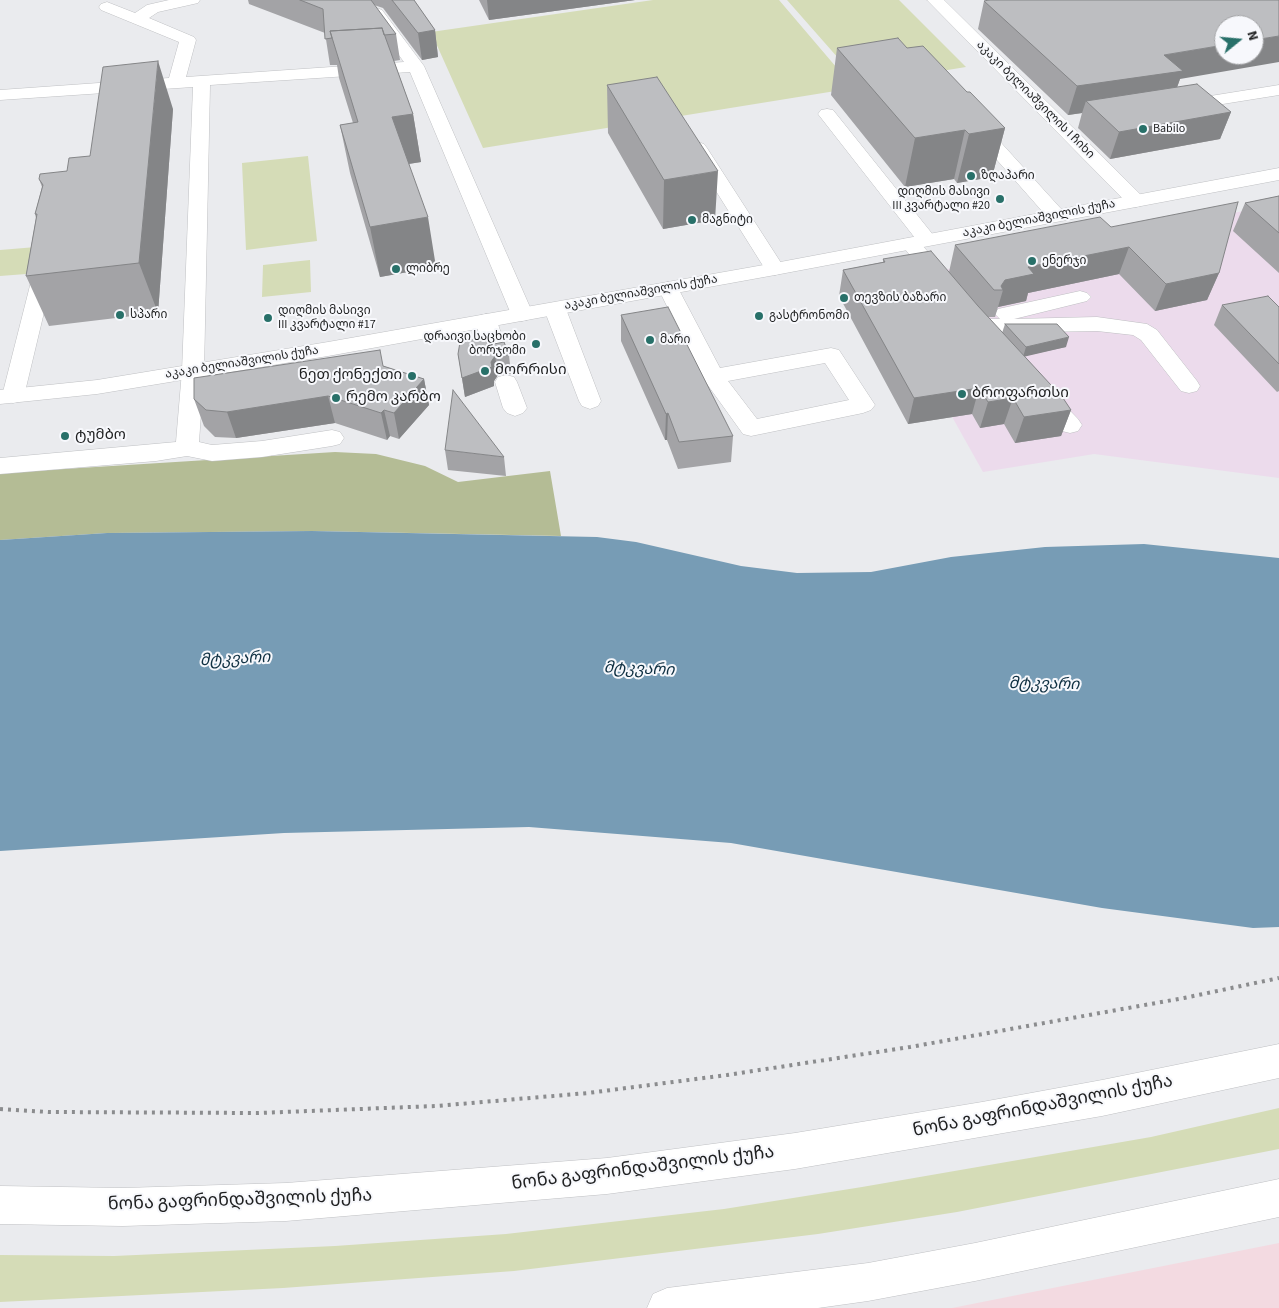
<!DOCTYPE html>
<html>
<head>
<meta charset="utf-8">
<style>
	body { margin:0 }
	#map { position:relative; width:1279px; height:1308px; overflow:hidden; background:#eaebee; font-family:"Source Sans 3",sans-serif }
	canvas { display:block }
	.north { position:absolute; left:1214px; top:15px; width:50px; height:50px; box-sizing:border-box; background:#f7f8fc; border:1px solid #a1a2a4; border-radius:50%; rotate:73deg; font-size:14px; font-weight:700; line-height:20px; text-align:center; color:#1f2021 }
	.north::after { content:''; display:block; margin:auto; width:18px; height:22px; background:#287069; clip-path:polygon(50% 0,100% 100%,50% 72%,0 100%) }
</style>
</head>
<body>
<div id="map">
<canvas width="1279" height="1308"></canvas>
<div class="north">N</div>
</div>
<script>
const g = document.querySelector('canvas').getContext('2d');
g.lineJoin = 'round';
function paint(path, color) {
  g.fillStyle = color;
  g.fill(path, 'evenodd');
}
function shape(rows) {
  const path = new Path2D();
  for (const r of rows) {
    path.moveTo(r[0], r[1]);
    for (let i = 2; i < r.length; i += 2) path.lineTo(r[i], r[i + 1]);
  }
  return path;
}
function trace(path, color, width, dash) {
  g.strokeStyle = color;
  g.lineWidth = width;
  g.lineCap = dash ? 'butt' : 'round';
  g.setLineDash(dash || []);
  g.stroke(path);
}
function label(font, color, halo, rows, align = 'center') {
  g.font = font + ' "Source Sans 3","Noto Sans Georgian",sans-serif';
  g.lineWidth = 4;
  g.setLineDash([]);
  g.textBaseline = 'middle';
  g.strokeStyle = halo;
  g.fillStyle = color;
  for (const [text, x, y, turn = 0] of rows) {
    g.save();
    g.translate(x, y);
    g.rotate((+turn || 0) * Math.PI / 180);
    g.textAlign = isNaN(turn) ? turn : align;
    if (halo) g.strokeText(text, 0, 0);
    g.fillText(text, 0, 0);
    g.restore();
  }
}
const commercial = shape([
	[1279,1243,1279,1308,952,1308]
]);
const industrial = shape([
	[1279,204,1279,478,1094,454,983,472,877,283]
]);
const green = shape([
	[653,0,779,0,854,88,483,148,431,32],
	[787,0,899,0,966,67,861,84],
	[308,156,317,241,246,250,242,163],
	[36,247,26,274,0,276,0,250],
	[310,260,311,292,262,297,263,265],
	[1279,1108,1279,1149,957,1212,818,1234,514,1271,283,1288,0,1302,0,1255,114,1256,335,1246,506,1234,724,1209,862,1187,1151,1137]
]);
const forest = shape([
	[335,452,376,454,425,466,458,482,550,471,561,536,312,531,107,533,0,540,0,473]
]);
const water = shape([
	[312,531,597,537,636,542,741,566,797,573,871,572,951,557,1045,547,1144,544,1279,558,1279,927,1253,928,1102,908,731,843,529,827,284,833,0,851,0,540,107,533]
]);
const path = shape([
	[0,1109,49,1112,258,1113,436,1106,588,1093,727,1075,910,1047,1184,998,1279,978]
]);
const minor = shape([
	[169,0,200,0,198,3,158,12,149,18,194,37,196,40,186,77,404,62,370,16,335,3,333,0,356,0,382,10,424,66,533,314,530,319,522,321,514,319,511,314,410,72,210,85,204,371,199,442,212,445,262,441,332,430,340,432,344,438,340,444,332,446,262,457,212,461,187,456,156,461,0,474,0,458,176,442,182,371,193,87,0,100,0,90,169,78,179,42,101,10,99,7,101,4,107,2,135,13,147,5,169,0],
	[927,0,944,0,1143,197,1146,201,1143,205,1136,207,1129,205,927,0],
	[1279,85,1279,95,1179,111,1173,110,1170,106,1173,102,1179,101,1279,85],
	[827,109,833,110,934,236,937,240,934,244,922,245,986,319,1000,319,995,314,998,309,1080,291,1087,293,1091,297,1087,301,1014,319,1097,317,1147,324,1157,330,1197,381,1200,386,1197,391,1189,393,1181,391,1141,340,1133,335,1097,331,980,333,972,331,900,243,903,239,915,238,818,114,821,110,827,109],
	[988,134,994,135,1063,211,1066,215,1063,219,1056,221,1049,219,982,143,979,139,982,135,988,134],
	[698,142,704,144,707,148,785,269,782,273,775,275,768,273,765,269,689,148,692,144,698,142],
	[46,256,53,258,56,262,24,396,21,401,13,403,5,401,2,396,36,262,39,258,46,256],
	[668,282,675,284,678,288,720,368,831,348,839,350,875,405,871,410,863,413,751,436,743,434,702,377,658,288,661,284,668,282],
	[825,363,849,400,757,419,728,381,825,363],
	[555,303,563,304,566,309,601,401,598,406,590,409,582,406,579,401,544,309,547,304,555,303],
	[486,314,494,316,497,321,508,355,505,360,497,362,489,360,486,355,475,321,478,316,486,314],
	[506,375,514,377,517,382,527,408,523,413,515,416,507,413,503,408,495,382,498,377,506,375],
	[1041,387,1049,389,1078,419,1082,425,1078,431,1070,433,1062,431,1033,399,1030,394,1033,389,1041,387]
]);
const major = shape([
	[1279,168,1279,180,775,275,328,356,97,394,0,404,0,390,97,380,328,342,775,263,1279,168],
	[1279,1044,1279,1078,1102,1116,795,1169,607,1194,286,1221,123,1226,0,1224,0,1186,123,1188,286,1183,607,1158,795,1133,982,1102,1102,1080,1279,1044],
	[1279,1179,1279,1217,975,1281,868,1301,818,1308,647,1308,653,1294,667,1288,868,1263,975,1243,1279,1179]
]);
const wall = shape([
	[248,0,414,0,435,30,438,57,422,60,383,8,374,5,396,34,400,60,394,61,413,114,421,162,409,164,436,267,380,277,350,173,340,125,353,123,339,78,337,65,330,65,325,33,249,4],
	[479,0,635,0,489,20],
	[984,1,1180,79,1177,87,1231,112,1220,139,1110,159,1078,128,1082,113,1068,115,978,29],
	[837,48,907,48,967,92,1005,128,992,177,957,183,954,179,905,187,831,95],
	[607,85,715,220,663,229,608,133],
	[173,109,158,313,49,326,26,276,36,218,35,214,42,187,39,179,67,171,90,156],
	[1279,196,1279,273,1233,231,1245,203],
	[1111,227,1219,273,1207,300,1155,311,1119,274,1028,293,1026,301,998,307,995,317,988,317,1002,333,1005,324,1066,347,1024,356,1071,410,1061,436,1015,443,1004,424,980,428,972,414,908,424,839,296,843,270,883,262,883,259,949,272,955,245],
	[1222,305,1279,307,1279,391,1277,392,1214,325],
	[621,315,733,436,731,462,678,469,667,440,665,440,621,341],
	[458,354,509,355,511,374,498,375,494,381,494,386,465,397],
	[383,366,424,379,429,405,399,439,390,436,387,440,335,423,236,438,215,437,204,426,194,399],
	[445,450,504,457,506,476,448,470]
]);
const shadedWall = shape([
	[487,0,635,0,489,20],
	[435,30,438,57,422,60,418,33],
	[1279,36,1279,62,1180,79,1173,99,1086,101,1082,113,1068,115,1077,86,1164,55,1224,45,1224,55,1254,55,1254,40],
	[158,61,173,109,158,313,139,263],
	[1231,112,1220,139,1110,159,1119,132],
	[413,114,421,162,401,165,392,117],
	[1005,128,992,177,957,183,969,134],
	[965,130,954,179,905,187,915,138],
	[718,171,715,220,663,229,664,180],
	[428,217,436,267,380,277,370,227],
	[1129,247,1119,274,1028,293,1026,301,998,307,1003,290,1001,286,1005,280,1028,267],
	[1219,273,1207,300,1155,311,1166,284],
	[1069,337,1066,347,1023,357,1026,347],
	[495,356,498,375,494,381,494,386,465,397,462,378,491,362],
	[424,379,429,405,399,439,394,413],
	[979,388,972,414,908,424,914,398],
	[328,396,335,423,236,438,227,412],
	[1013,398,1004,424,980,428,988,402],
	[384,410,390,436,387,440,381,413],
	[1071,410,1061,436,1015,443,1024,417],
	[668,413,667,440,665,440,666,414]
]);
const building = shape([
	[300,0,371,0,396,34,384,35,382,28,330,31,332,38,325,39,323,9,300,0],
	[392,0,414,0,435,30,418,33,392,0],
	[989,0,1279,0,1279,36,1254,40,1254,25,1224,25,1224,45,1164,55,1183,71,1077,86,984,1,989,0],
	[382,28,413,114,392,117,428,217,370,227,340,125,358,122,330,31,382,28],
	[898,38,907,48,923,46,967,92,970,92,1005,128,969,134,965,130,915,138,837,48,898,38],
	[158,61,139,263,26,276,37,214,35,214,43,185,39,179,40,174,67,171,69,158,90,156,103,67,158,61],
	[657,77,718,171,664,180,607,85,657,77],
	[1197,84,1231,112,1119,132,1086,101,1197,84],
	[1279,196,1279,233,1245,203,1279,196],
	[1238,202,1219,273,1166,284,1129,247,1028,267,1034,274,1005,280,1001,286,1003,290,994,290,955,245,1100,217,1111,227,1238,202],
	[931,251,978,306,1063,398,1071,410,1024,417,1013,398,988,402,979,388,914,398,843,270,885,262,883,259,931,251],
	[1268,296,1279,307,1279,364,1222,305,1268,296],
	[668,307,733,436,679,442,668,413,666,414,621,315,668,307],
	[1005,324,1057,324,1069,337,1026,347,1005,324],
	[483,338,486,342,494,344,504,342,509,355,495,356,491,362,492,367,462,378,458,354,460,342,483,338],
	[380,350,383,366,424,379,394,413,384,410,381,413,328,396,227,412,206,410,194,399,194,378,380,350],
	[453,390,504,457,445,450,453,390]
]);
const markers = [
	[1143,129,5,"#287069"],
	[971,176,5,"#287069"],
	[1000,199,5,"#287069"],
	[692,220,5,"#287069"],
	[1032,261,5,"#287069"],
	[396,269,5,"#287069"],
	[844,298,5,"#287069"],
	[120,315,5,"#287069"],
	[759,316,5,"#287069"],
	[268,318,5,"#287069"],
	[650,340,5,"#287069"],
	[536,344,5,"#287069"],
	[485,371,5,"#287069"],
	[412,376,5,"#287069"],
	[962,394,5,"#287069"],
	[336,398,5,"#287069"],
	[65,436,5,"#287069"]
];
const farStreetnames = [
	["აკაკი ბელიაშვილის I ჩიხი",1035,100,45],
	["აკაკი ბელიაშვილის ქუჩა",1039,219,-11],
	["აკაკი ბელიაშვილის ქუჩა",641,293,-10],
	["აკაკი ბელიაშვილის ქუჩა",242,363,-9]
];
const farPoinames = [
	["Babilo",1153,129],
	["ზღაპარი",981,176],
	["დიღმის მასივი",990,192,"right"],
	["III კვარტალი #20",990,206,"right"],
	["მაგნიტი",702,220],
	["ენერჯი",1042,261],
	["ლიბრე",406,269],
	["თევზის ბაზარი",854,298],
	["დიღმის მასივი",278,311],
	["III კვარტალი #17",278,325],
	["სპარი",130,315],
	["გასტრონომი",769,316],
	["დრაივი საცხობი",526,337,"right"],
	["ბორჯომი",526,351,"right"],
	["მარი",660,340]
];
const poiNames = [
	["მორრისი",495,371],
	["ნეთ ქონექთი",402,376,"right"],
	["ბროფართსი",972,394],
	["რემო კარბო",346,398],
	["ტუმბო",75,436]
];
const waterNames = [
	["მტკვარი",235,660,-3],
	["მტკვარი",639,670,2],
	["მტკვარი",1044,685,1]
];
const nearStreetnames = [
	["ნონა გაფრინდაშვილის ქუჩა",1043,1107,-11],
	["ნონა გაფრინდაშვილის ქუჩა",643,1169,-7],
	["ნონა გაფრინდაშვილის ქუჩა",240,1201,-2]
];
paint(commercial, '#f3dae1');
paint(industrial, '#ecdbec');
paint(green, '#d5dcb7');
paint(forest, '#b4bc95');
paint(water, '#779cb5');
trace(minor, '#bfc0c3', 1);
trace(major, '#bfc0c3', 1);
trace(path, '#8b8c8e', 4, [3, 5]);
paint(minor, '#fff');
paint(major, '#fff');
paint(wall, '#a3a3a6');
paint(shadedWall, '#848587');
paint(building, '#bdbec1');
trace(building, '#848587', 1);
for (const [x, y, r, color] of markers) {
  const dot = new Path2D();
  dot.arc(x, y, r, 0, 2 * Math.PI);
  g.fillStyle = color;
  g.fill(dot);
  trace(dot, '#f7f8fc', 2);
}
label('12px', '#1f2021', '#f7f8fc', farStreetnames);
label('12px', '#1f2021', '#f7f8fc', farPoinames, 'left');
label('15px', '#1f2021', '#f7f8fc', poiNames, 'left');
label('italic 16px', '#0f3042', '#f7f8fc', waterNames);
label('18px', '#1f2021', '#f7f8fc', nearStreetnames);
</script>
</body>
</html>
